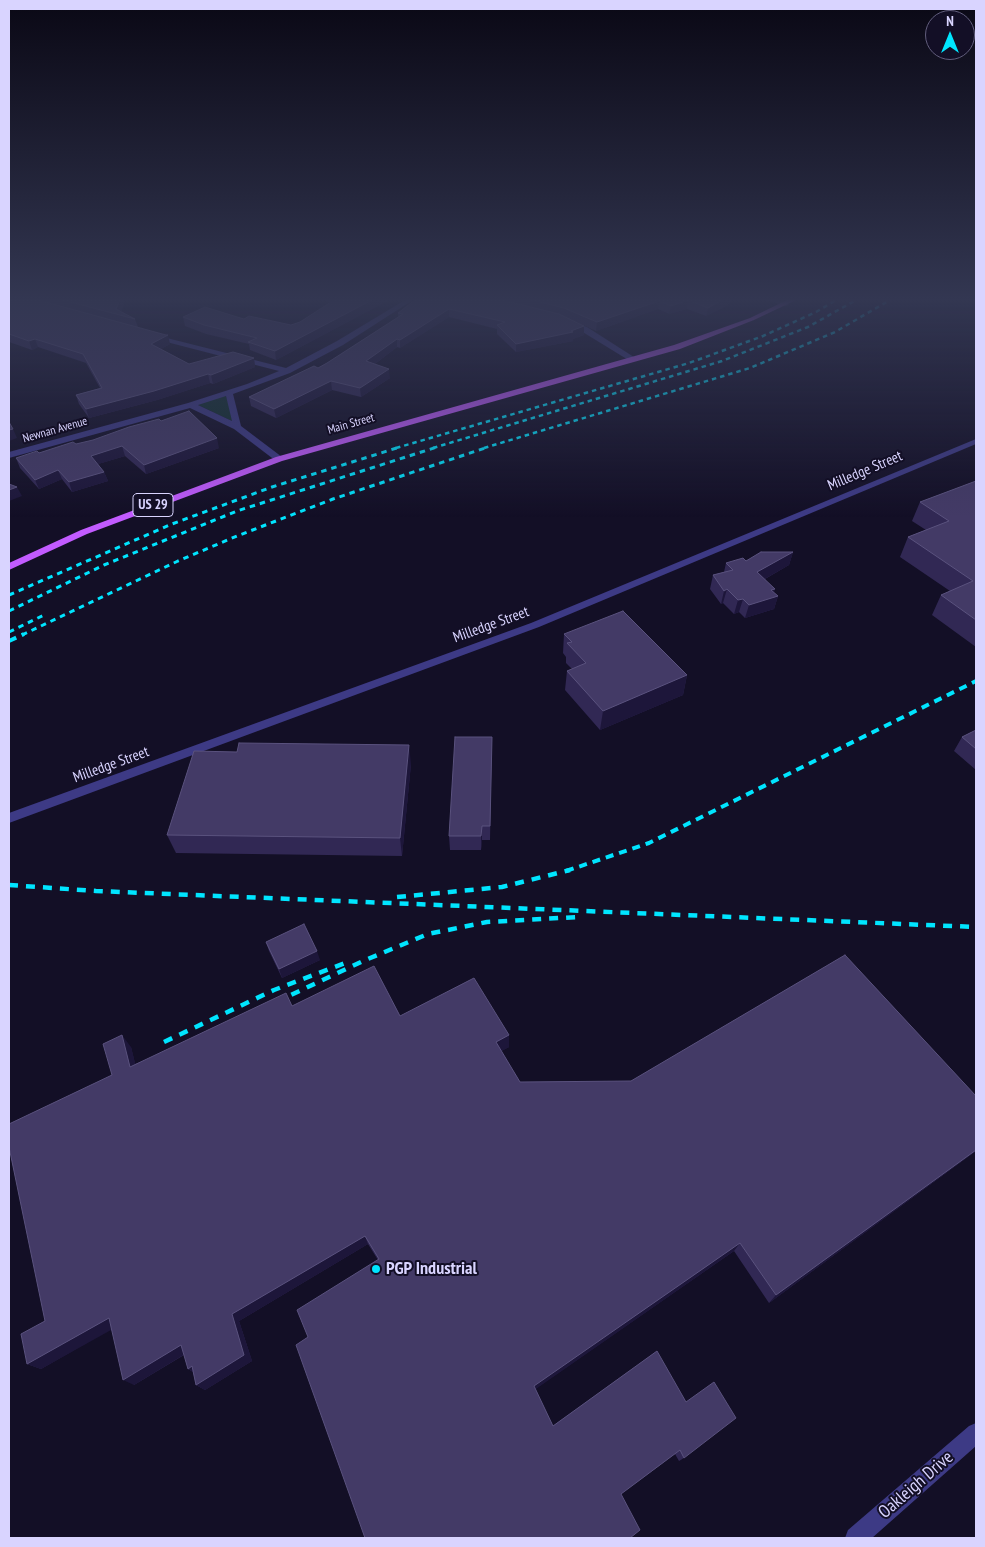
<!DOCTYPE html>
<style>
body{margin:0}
#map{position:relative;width:985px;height:1547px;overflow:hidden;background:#130f26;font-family:"PT Sans Narrow",sans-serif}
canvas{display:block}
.frame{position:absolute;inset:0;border:10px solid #d9d4ff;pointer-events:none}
.north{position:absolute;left:925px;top:10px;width:50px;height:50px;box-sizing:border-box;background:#130f26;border:1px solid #625e7d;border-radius:50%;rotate:0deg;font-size:14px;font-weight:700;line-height:20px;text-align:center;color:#d9d4ff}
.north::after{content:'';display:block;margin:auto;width:18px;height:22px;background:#00e5ff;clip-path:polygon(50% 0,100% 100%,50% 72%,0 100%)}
</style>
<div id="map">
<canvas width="985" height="1547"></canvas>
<div class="frame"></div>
<div class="north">N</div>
</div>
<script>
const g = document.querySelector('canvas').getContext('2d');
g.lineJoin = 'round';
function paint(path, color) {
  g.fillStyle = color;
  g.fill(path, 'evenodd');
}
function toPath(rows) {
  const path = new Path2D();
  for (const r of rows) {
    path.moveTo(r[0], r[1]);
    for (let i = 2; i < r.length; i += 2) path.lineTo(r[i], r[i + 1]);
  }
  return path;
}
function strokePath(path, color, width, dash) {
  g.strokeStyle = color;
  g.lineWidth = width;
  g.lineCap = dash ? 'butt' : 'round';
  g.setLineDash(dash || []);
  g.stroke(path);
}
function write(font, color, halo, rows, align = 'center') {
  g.font = font + ' "PT Sans Narrow",sans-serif';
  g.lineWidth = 4;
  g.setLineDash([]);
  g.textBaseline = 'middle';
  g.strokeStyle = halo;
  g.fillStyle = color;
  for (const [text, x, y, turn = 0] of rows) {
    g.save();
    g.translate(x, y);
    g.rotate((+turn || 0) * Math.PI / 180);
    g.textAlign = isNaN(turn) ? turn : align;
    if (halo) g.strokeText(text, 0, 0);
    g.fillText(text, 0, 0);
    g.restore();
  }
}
paint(toPath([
 [225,394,236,423,196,404]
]), '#12302f');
paint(toPath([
 [405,300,413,300,343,345,290,373,233,394,241,426,282,457,282,461,276,461,234,429,190,408,9,458,9,452,188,403,247,384,279,371,151,338,151,334,286,368,337,341,405,300],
 [226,396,232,421,198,405,226,396],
 [766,300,778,300,789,304,786,306,766,300],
 [568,320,587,327,637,359,630,361,581,331,566,323,564,322,568,320],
 [976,439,976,444,539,627,9,823,9,813,531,623,976,439],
 [976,1423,976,1446,872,1538,845,1538,848,1530,969,1426,976,1423]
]), '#3d3a85');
paint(toPath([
 [787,300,796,300,754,320,680,349,282,461,87,534,9,570,9,563,81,530,276,457,674,345,750,318,787,300]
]), '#c25bff');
strokePath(toPath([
 [396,448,689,363,763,336,816,312,836,300],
 [433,448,722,361,808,327,856,300],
 [484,448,750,368,835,332,890,300]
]), '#00e5ff', 2.5, [4.5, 4]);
strokePath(toPath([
 [9,595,172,524,272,487,400,447],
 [9,611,104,565,237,511,437,447],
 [9,632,44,615],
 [22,635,178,561,237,536,333,499,488,447]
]), '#00e5ff', 3, [5.5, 5]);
strokePath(toPath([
 [9,641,24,634],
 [566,871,649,843,976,681]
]), '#00e5ff', 4, [8, 6]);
strokePath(toPath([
 [9,885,96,891,976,927],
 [397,897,502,887,570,870],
 [276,1002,363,961,428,934,487,922,578,917],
 [164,1042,274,990,345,963]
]), '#00e5ff', 4.5, [9, 8]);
paint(toPath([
 [9,300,125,300,125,301,121,312,135,319,138,327,170,344,161,349,189,364,254,358,255,367,213,384,210,383,157,400,89,418,79,404,76,395,100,388,86,363,38,347,32,350,9,342],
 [322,300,389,300,276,360,250,350,249,344,206,334,185,326,183,317,244,319,291,325,300,322,331,302],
 [415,300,732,300,726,306,706,316,687,309,669,314,658,309,596,331,563,316,584,335,573,339,573,341,516,352,497,334,497,329,449,317,400,348,397,347,375,364,390,378,361,397,332,390,276,418,251,406,249,397,318,368,327,363,398,317,398,313],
 [161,421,219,448,146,474,125,456,98,464,104,472,108,481,72,492,62,479,39,489,20,468,16,458,93,440],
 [976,481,976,647,932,615,941,595,950,591,900,557,908,537,926,530,912,521,920,502],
 [793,552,789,565,765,579,774,593,778,596,774,609,745,618,739,612,734,614,723,603,721,604,710,589,713,575,724,572,726,563,746,561],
 [564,634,687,675,683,695,600,730,565,690,567,671,572,669,566,663,566,657,563,653],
 [976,730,976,770,954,751,962,737],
 [492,737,490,840,482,840,481,850,450,850,449,836],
 [411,764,402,856,176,853,167,835],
 [266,942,320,960,282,978,269,951],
 [292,1006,400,1016,509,1035,509,1047,501,1051,520,1082,976,1151,769,1303,734,1251,535,1389,553,1426,657,1351,684,1458,679,1461,675,1454,621,1494,308,1337,378,1260,368,1244,239,1321,252,1361,205,1390,196,1385,193,1372,188,1369,184,1355,134,1385,111,1329,41,1369,27,1364,45,1321,112,1075,131,1047,135,1064]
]), '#312854');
paint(toPath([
 [120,300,125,300,125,301,120,315,116,309],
 [372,300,389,300,276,360,275,351],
 [688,300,687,309,669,314,671,306],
 [722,300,732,300,726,306,706,316,708,308],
 [659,301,658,309,596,331,597,322],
 [449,309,449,317,400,348,400,340],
 [584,326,584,335,573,339,573,341,516,352,516,344,571,331],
 [168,335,170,344,154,353,151,344],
 [35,339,38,347,32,350,29,341],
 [397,339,397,347,367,370,366,361],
 [254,358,255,367,213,384,211,375],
 [389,369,390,378,361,397,360,388],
 [208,374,210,383,157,400,89,418,86,409],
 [331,381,332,390,276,418,274,409],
 [13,429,17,438,9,441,9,430],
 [217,438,219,448,146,474,144,465],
 [122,446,125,456,95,465,91,456],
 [58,470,62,479,39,489,35,480],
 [104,472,108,481,72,492,69,482],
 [17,487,22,496,9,501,9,490],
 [793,552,789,565,754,585,757,572],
 [727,589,723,603,721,604,724,591],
 [775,589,773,598,778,596,774,609,745,618,749,605,771,590],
 [743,599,739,612,734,614,738,600],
 [687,675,683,695,600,730,603,711],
 [409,745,411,764,402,856,400,838],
 [482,826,482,840,481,850,481,836],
 [317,951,320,960,282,978,279,969],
 [122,1035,131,1047,139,1078,130,1067],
 [509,1035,509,1047,496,1054,496,1042],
 [976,1150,976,1151,769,1303,776,1295],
 [365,1236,368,1244,239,1321,252,1361,205,1390,196,1385,232,1314],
 [740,1243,734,1251,533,1391,534,1386],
 [109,1318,120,1325,41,1369,27,1364],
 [181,1345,190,1351,134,1385,123,1380],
 [192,1366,197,1374,188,1369]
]), '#1d163a');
const building = toPath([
 [9,300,38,300,166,335,168,335,151,344,189,364,233,352,254,358,211,375,208,374,154,391,86,409,76,395,102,388,83,354,35,339,29,341,9,334,9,300],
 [63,300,120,300,116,309,135,319,63,300],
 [334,300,372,300,275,351,248,342,257,338,204,325,183,317,205,307,244,319,249,316,291,325,300,322,334,300],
 [415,300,502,300,559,314,584,326,571,331,573,332,516,344,497,325,505,322,449,309,400,340,397,339,366,361,389,369,360,388,331,381,274,409,249,397,314,366,318,368,327,363,403,314,398,313,415,300],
 [532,300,722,300,708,308,688,300,671,306,659,301,597,322,564,308,532,300],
 [189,411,217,438,144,465,122,446,91,456,104,472,69,482,58,470,35,480,16,458,37,451,39,453,73,442,76,444,93,440,129,427,159,419,161,421,189,411],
 [9,422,13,429,9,430,9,422],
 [976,481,976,620,941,595,973,581,908,537,949,521,920,502,976,481],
 [9,484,17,487,9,490,9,484],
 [761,552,793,552,757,572,775,589,771,590,778,596,749,605,743,599,738,600,727,589,724,591,713,575,733,570,726,563,743,558,746,561,761,552],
 [623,611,687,675,603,711,567,671,586,663,567,643,572,642,564,634,623,611],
 [976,730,976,749,962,737,976,730],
 [455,737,492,737,490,826,482,826,481,836,449,836,455,737],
 [239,743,409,745,400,838,167,835,194,751,237,752,239,743],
 [304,924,317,951,279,969,266,942,304,924],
 [845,955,976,1096,976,1150,776,1295,740,1243,534,1386,553,1426,657,1351,686,1402,714,1382,736,1418,684,1458,680,1450,621,1494,640,1530,630,1538,365,1538,296,1345,308,1337,297,1310,379,1259,365,1236,232,1314,244,1355,196,1385,192,1366,188,1369,181,1345,123,1380,109,1318,27,1364,21,1334,45,1321,9,1147,9,1124,112,1075,103,1044,122,1035,130,1067,286,993,292,1006,374,966,400,1016,474,978,509,1035,496,1042,520,1082,631,1081,845,955]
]);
paint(building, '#433a66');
strokePath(building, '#5a527e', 1);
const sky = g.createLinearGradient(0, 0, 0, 517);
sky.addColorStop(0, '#0a0815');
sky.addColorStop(0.58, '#333752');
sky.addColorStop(1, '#33375200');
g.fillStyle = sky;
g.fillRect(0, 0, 985, 517);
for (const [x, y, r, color] of [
 [376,1269,5,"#00e5ff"]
]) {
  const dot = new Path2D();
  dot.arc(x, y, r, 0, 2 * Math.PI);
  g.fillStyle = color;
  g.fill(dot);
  strokePath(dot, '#130f26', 2);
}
write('12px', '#d9d4ff', '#130f26', [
 ["Main Street",351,424,-16],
 ["Newnan Avenue",55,430,-16]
]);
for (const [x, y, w] of [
 [153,505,40]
]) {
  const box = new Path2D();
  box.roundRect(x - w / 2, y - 11.5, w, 23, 4);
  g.fillStyle = '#130f26';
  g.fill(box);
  strokePath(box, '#d9d4ff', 1);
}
write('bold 14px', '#d9d4ff', null, [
 ["US 29",153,505]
]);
write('15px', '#d9d4ff', '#130f26', [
 ["Milledge Street",865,471,-23],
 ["Milledge Street",491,625,-20],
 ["Milledge Street",111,765,-20]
]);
write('bold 18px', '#d9d4ff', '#130f26', [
 ["PGP Industrial",386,1269]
], 'left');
write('18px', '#d9d4ff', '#130f26', [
 ["Oakleigh Drive",916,1485,-41]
]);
</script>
